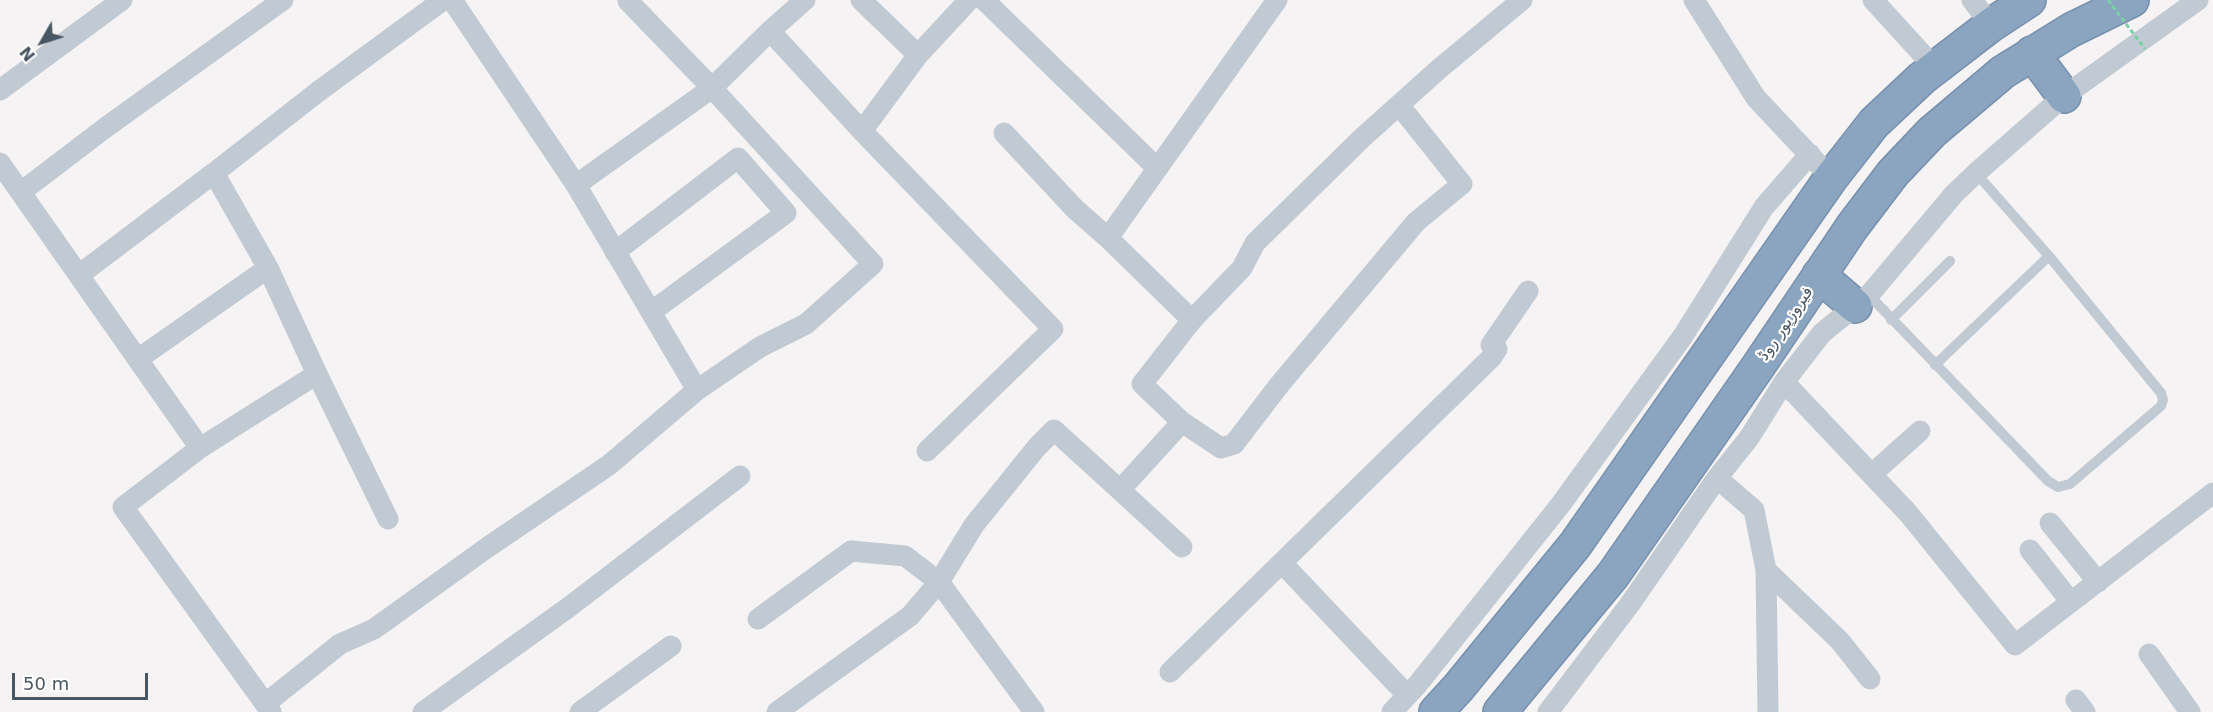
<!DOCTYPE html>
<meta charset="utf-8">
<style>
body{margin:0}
#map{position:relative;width:2213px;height:712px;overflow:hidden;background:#f5f3f3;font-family:"DejaVu Sans",sans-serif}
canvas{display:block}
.north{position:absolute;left:12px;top:12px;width:60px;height:60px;-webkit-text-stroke:4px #fff;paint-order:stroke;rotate:231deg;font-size:16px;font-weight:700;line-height:24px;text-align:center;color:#4a5661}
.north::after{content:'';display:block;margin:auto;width:21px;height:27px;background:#4a5661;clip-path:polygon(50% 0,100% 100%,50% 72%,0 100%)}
.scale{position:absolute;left:12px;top:673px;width:136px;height:27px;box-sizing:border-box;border:3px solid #4a5661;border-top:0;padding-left:8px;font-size:18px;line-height:21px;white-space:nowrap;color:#4a5661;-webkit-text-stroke:4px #fff;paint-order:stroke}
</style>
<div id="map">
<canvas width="2213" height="712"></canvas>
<div class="north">N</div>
<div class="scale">50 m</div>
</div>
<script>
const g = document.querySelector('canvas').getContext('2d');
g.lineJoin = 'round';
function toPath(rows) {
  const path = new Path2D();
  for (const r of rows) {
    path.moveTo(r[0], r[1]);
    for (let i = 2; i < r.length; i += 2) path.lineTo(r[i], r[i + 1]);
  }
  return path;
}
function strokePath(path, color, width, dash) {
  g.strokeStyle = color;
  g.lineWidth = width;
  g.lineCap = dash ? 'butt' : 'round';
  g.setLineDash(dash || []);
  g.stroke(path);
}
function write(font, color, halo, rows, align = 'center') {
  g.font = font + ' "DejaVu Sans",Vazirmatn,sans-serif';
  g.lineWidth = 4.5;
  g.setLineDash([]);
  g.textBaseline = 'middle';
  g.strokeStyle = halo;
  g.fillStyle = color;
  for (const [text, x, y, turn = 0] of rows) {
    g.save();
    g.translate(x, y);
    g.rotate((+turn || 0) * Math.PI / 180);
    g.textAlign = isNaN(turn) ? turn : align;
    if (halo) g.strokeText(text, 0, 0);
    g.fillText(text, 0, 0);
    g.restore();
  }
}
const highway = toPath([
 [2032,53,2064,96],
 [1819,275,1855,306],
 [1436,712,1458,688,1575,545,1831,178,1874,123,1922,78,1991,25,2029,0],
 [1500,712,1613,575,1757,368,1852,227,1893,173,1932,132,2003,72,2071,30,2132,0]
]);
strokePath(highway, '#7690ad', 36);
strokePath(toPath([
 [1869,295,2048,481,2058,487,2070,484,2161,406,2163,400,2161,393,2049,256,1976,173],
 [1891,320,1950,261],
 [1935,365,2049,256]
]), '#c1cad2', 10);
strokePath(toPath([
 [452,0,576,185],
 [861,0,918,55,969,0],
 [984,0,1157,168],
 [1694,0,1756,98,1818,164],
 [1873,0,1935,68],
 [1972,0,1991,25],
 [770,31,805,0],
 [0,90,122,0],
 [862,131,918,55],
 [1004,133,1075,209,1108,238,1192,320,1242,268,1255,243,1362,138,1439,69,1522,0],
 [0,163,200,448,317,374,388,519],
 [214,173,319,91,443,0],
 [21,192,105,128,283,0],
 [1108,238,1277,0],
 [615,252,738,158,786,213,651,312],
 [79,275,214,173,268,268,317,374],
 [138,359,268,268],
 [1784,382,1908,513,2015,645,2213,493],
 [697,390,760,347,806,324,873,264,712,88,770,31,862,131,1053,329,927,451],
 [1182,422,1221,448,1234,444,1280,384,1416,222,1462,184,1399,105],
 [200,448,123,507,271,712],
 [1872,474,1920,431],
 [1717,478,1754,510,1766,570,1768,712],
 [2050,523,2098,582],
 [1182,547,1120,490,1182,422,1142,384,1192,320],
 [2030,550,2071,602],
 [1282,563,1407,695],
 [1766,570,1840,641,1870,679],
 [758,619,851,551,905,556,939,582,1034,712],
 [2149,654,2190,712],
 [1170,672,1492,357,1497,349,1491,345,1528,291],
 [2076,700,2085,712],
 [265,704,340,644,374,629,488,547,609,465,697,390,576,185,712,88,628,1],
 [423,712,569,607,740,476],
 [580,712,671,646],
 [777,712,910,616,939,582,974,525,1037,447,1054,430,1120,490],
 [1392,712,1418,684,1561,504,1683,336,1764,207,1810,154],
 [1548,712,1630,604,1717,478,1749,438,1784,382,1822,333,1869,295,1954,194,1976,173,2064,96,2198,0]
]), '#c1cad2', 21);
strokePath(highway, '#8ba5c1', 33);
strokePath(toPath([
 [2108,0,2145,49]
]), '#7ad0a6', 3, [4.5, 3]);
write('16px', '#4a5661', '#fff', [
 ["فیروزپور روڈ",1786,324,-56]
]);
</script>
